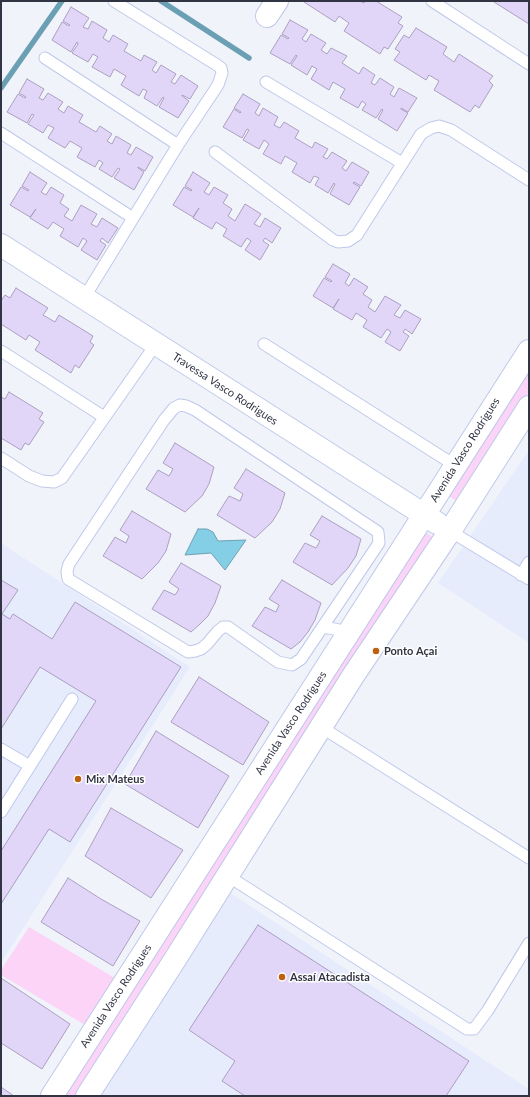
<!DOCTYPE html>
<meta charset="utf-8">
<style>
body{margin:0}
#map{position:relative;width:530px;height:1097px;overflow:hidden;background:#f1f3fa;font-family:Lato,sans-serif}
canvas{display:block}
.frame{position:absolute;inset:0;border:2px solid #313442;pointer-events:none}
</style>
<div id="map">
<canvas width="530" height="1097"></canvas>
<div class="frame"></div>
</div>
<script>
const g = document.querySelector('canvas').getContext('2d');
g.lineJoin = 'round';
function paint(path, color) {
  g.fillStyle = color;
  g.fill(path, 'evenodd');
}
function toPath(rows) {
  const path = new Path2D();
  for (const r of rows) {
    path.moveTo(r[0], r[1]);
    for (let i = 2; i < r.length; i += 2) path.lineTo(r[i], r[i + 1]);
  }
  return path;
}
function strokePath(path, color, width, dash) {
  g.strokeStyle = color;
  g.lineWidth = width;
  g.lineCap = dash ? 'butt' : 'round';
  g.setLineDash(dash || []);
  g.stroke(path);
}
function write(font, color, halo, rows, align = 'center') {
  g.font = font + ' Lato,sans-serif';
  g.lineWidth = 3;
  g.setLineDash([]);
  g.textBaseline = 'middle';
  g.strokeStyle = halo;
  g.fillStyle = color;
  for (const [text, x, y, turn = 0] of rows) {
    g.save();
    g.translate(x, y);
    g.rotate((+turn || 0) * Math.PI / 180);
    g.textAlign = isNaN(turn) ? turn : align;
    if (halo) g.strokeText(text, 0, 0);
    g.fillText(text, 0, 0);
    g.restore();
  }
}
paint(toPath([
 [529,450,529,643,438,583],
 [1,543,190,667,1,963],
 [229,892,529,1089,529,1096,93,1096]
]), '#e7ecfd');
paint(toPath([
 [529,367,529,392,458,502,447,495],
 [425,532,436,539,80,1096,65,1096],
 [29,927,115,978,85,1025,1,975,1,970]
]), '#fbd4f7');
const water = toPath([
 [198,529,207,529,213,532,218,541,246,540,225,570,211,553,185,555,198,529]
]);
paint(water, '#84cfe5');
strokePath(water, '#6ba0b4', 1);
strokePath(toPath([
 [161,1,249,58],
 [1,88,62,1]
]), '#6ba0b4', 5.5);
const building = toPath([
 [304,1,360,1,364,3,365,1,376,1,402,17,398,23,403,26,388,49,384,47,380,54,344,31,349,23,339,16,335,22,304,2,304,1],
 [495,1,529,1,529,24,494,2,495,1],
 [71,7,89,18,83,27,88,29,92,21,107,30,103,38,109,42,113,35,128,44,124,51,141,61,144,55,157,62,152,70,156,73,161,65,176,74,171,82,175,84,181,75,198,86,190,99,182,95,182,96,189,101,178,118,159,107,164,98,163,97,157,106,144,98,147,91,143,89,139,96,121,85,126,76,114,69,110,77,92,67,98,57,93,54,88,62,72,53,78,44,77,42,71,52,52,40,62,22,69,26,70,25,63,21,71,7],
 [290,20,308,30,302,39,306,42,311,34,326,43,321,50,327,54,331,48,347,56,342,63,359,74,363,67,375,75,371,83,375,85,380,78,394,87,390,94,394,97,399,88,417,98,408,112,401,108,401,109,408,113,397,131,378,119,383,110,382,109,376,118,362,110,366,104,362,101,358,108,340,98,345,89,333,82,329,90,311,79,317,69,312,66,307,75,291,65,297,56,296,55,290,64,270,53,281,35,288,39,289,38,282,34,290,20],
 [416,28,447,47,443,54,454,62,459,54,493,76,489,81,493,85,479,108,475,105,470,112,434,90,439,81,429,75,426,80,394,60,400,52,395,49,404,35,409,38,416,28],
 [27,79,44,89,39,98,43,100,48,93,63,102,58,109,64,113,68,106,83,115,79,122,96,132,100,126,112,134,107,141,112,144,116,136,131,145,127,153,131,155,136,147,153,157,145,171,138,167,138,168,144,172,134,190,114,178,120,169,118,168,112,177,99,169,103,163,99,160,95,167,77,157,82,148,70,141,65,148,48,138,54,128,48,125,43,133,28,124,34,115,32,114,27,123,7,112,18,94,25,98,26,97,19,93,27,79],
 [243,94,260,104,255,113,259,116,263,108,278,117,274,125,280,128,284,122,299,131,295,138,312,148,315,142,328,149,323,157,327,159,332,152,347,161,342,168,346,171,352,162,369,172,361,186,354,182,353,183,360,187,349,205,330,194,335,184,334,183,328,193,315,185,319,178,314,176,310,183,292,172,297,163,285,156,281,164,263,154,269,144,264,140,259,149,243,140,249,130,247,129,242,138,223,127,234,109,240,113,241,112,234,108,243,94],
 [30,172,47,183,41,192,46,195,51,187,64,195,60,203,69,209,64,216,72,221,81,205,97,214,91,224,97,227,102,218,118,228,108,243,102,238,100,241,106,245,97,260,81,250,87,241,83,238,78,247,60,236,64,229,53,222,48,229,30,218,36,209,30,217,10,205,21,187,28,191,29,190,22,186,30,172],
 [193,172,210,183,204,192,209,195,214,187,228,195,223,203,232,209,228,216,235,221,245,204,261,214,254,224,260,227,265,218,281,228,272,243,265,238,263,241,269,245,260,260,245,250,251,241,247,238,241,247,223,236,227,229,216,222,212,229,193,218,199,208,193,217,173,205,184,187,191,191,192,190,185,186,193,172],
 [333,264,350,274,345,283,349,286,354,278,368,287,363,294,372,300,368,307,375,312,385,296,401,305,394,315,400,318,405,310,421,319,412,334,405,329,403,332,409,336,400,351,385,342,391,332,387,329,381,338,363,327,367,320,356,313,352,320,333,309,339,299,333,308,313,296,324,278,331,282,332,281,325,277,333,264],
 [16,288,48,308,43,315,55,322,59,315,93,336,90,342,94,345,79,368,75,365,71,373,35,350,40,342,29,335,26,340,1,324,1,301,5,295,10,298,16,288],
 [9,392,43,413,39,419,44,422,29,445,25,443,21,450,1,438,1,397,5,399,9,392],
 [175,443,214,467,209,484,202,496,185,512,146,489,158,470,169,476,173,469,163,463,175,443],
 [246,469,285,493,280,509,272,522,255,538,217,515,229,496,240,501,243,494,234,488,246,469],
 [132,511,171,534,166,551,158,563,142,579,103,556,115,537,126,543,129,536,120,530,132,511],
 [322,516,361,539,356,556,348,568,332,585,293,562,305,543,316,548,320,541,310,535,322,516],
 [181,563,221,586,215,603,208,616,199,625,191,632,152,609,164,590,175,595,179,589,169,582,181,563],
 [1,580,18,590,2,614,10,619,13,614,52,639,75,602,181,667,70,842,49,829,1,904,1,851,96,701,40,667,1,729,1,580],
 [282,580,321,603,315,620,308,632,300,642,291,649,252,626,265,607,276,612,279,605,269,599,282,580],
 [199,677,269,722,243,765,171,722,199,677],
 [156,731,229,776,198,828,125,784,156,731],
 [111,808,183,850,151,898,85,856,111,808],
 [68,878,101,899,140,921,113,966,41,922,68,878],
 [258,925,469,1061,446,1096,245,1096,222,1081,235,1061,189,1030,258,925],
 [1,978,70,1024,42,1069,1,1043,1,978],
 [1,1087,14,1096,1,1096,1,1087]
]);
paint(building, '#e2d6f8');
strokePath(building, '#ab9fc1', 1);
const lane = toPath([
 [432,1,529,64],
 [45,58,178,145],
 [266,82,402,163],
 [1,133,133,218],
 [215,152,333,240,338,242,348,241,357,235,421,134,431,128,439,126,451,130,529,180],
 [84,298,178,145,218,85,222,73,221,68,217,65,114,1],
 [264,344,456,466],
 [1,351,104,417],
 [180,405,186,406,195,410,378,532,379,543,301,659,292,665,278,662,228,627,223,627,218,631,207,644,201,649,195,651,188,652,68,579,67,571,69,564,164,420,174,408,180,405],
 [1,458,29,476,42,481,54,482,62,478,156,344],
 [450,531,529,579],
 [521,575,529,562],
 [322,628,329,628,349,632],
 [321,727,529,858],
 [1,749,30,766],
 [1,812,72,699],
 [228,876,467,1029,474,1029,488,1010,529,943]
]);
const street = toPath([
 [267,16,277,1],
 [1,245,437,523],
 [52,1096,529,351],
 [87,1096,174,961,353,676,450,531,529,407]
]);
strokePath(lane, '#bfc8ea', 13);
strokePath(street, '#bfc8ea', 24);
strokePath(lane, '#fff', 11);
strokePath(street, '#fff', 22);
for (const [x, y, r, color] of [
 [376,651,4,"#bd6110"],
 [78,779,4,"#bd6110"],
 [282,977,4,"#bd6110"]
]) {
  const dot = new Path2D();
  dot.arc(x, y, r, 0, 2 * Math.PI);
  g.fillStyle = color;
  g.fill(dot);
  strokePath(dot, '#fff', 1.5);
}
write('11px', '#313442', '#fff', [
 ["Travessa Vasco Rodrigues",225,389,33],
 ["Avenida Vasco Rodrigues",465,450,-58],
 ["Avenida Vasco Rodrigues",291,723,-57],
 ["Avenida Vasco Rodrigues",116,996,-57]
]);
write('bold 11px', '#313442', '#fff', [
 ["Ponto Açai",384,651],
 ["Mix Mateus",86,779],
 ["Assaí Atacadista",290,977]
], 'left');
</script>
